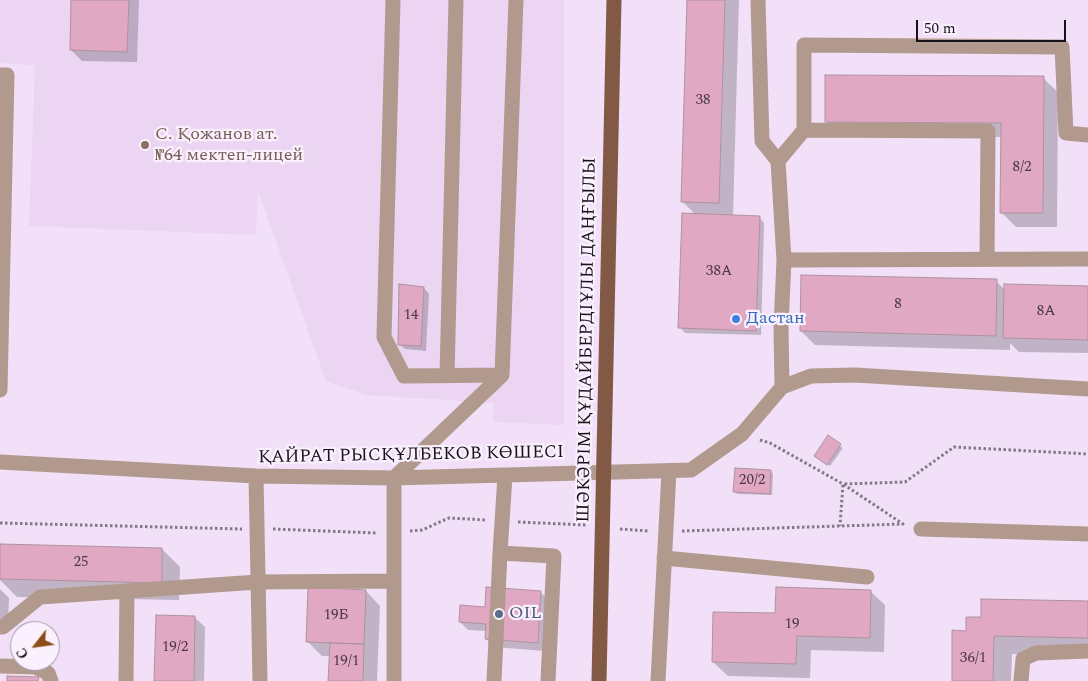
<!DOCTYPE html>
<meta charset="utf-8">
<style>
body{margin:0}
#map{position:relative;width:1088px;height:681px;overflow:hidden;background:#f1e0f8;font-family:Spectral,serif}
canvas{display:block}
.north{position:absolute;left:10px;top:621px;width:50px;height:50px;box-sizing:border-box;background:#faf0fe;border:1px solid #a097a3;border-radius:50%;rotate:240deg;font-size:14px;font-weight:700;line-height:20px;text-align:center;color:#18121a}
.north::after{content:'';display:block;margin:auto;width:18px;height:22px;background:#8e4d18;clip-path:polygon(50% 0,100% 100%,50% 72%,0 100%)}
.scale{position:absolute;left:916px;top:20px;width:150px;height:22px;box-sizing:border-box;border:2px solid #18121a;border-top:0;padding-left:6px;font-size:15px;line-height:18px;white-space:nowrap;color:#18121a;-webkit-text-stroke:4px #faf0fe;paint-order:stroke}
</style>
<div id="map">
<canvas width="1088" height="681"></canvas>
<div class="north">С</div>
<div class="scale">50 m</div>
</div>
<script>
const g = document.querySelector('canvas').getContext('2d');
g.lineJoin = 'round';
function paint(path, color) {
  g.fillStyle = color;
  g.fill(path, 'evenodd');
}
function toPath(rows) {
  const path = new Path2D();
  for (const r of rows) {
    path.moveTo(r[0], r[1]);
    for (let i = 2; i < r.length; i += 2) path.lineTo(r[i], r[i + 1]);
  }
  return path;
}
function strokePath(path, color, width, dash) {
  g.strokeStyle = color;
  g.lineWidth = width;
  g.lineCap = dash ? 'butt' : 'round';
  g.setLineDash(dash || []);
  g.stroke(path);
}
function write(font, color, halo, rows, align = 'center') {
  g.font = font + ' Spectral,serif';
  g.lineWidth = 4.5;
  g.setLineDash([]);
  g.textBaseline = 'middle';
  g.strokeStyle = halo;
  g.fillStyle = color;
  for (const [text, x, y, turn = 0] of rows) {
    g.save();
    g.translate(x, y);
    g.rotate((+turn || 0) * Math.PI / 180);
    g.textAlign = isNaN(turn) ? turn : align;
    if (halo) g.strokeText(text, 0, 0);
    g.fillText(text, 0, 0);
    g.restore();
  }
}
paint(toPath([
 [0,0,564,0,564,425,494,422,493,403,366,395,326,381,258,191,256,235,29,226,35,65,0,63]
]), '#ecd5f3');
paint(toPath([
 [73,0,139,0,137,62,82,61,71,50],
 [688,0,739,0,733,216,759,217,764,223,761,335,685,333,680,327,696,215,682,201],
 [1043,78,1058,92,1057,227,1016,227,1001,212,1002,137,841,136,826,121],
 [996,281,1005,290,1088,287,1088,353,1019,352,1010,343,1010,350,815,345,801,331],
 [424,288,429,294,426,351,405,349,399,344],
 [828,437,843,448,830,466,818,458],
 [771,471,773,474,772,495,737,494,735,491],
 [0,545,162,549,180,567,179,600,17,597,0,580],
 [0,589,9,598,8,631,0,631],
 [366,591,380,606,377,681,329,681,330,656,322,656,307,641],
 [870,591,885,605,884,652,811,650,810,678,728,676,713,662,777,615],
 [540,592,549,600,545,651,494,647,486,639,486,631,468,630,460,622,486,608],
 [1088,602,1088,655,1012,654,1011,681,953,681,967,632,982,618],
 [194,617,205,627,204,681,156,681]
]), '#0003');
const building = toPath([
 [71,0,129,0,127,52,70,50,71,0],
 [687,0,725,0,719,203,681,202,687,0],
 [825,75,1044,76,1043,213,1000,213,1001,123,825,122,825,75],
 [682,213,760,216,756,331,678,328,682,213],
 [801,275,997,279,996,336,800,331,801,275],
 [399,284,424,287,421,346,398,345,399,284],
 [1004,284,1088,286,1088,340,1003,338,1004,284],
 [828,435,841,444,827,465,814,456,828,435],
 [735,468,771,470,770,494,733,492,735,468],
 [0,544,162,548,162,583,0,579,0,544],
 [308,587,366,590,364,644,306,642,308,587],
 [486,587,541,591,538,643,485,639,486,624,459,622,460,605,485,607,486,587],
 [776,587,871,590,870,638,797,636,796,664,712,662,713,612,775,613,776,587],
 [981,599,1088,601,1088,638,994,636,993,681,952,681,952,630,966,631,966,617,981,617,981,599],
 [156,615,195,616,194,681,154,681,156,615],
 [330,643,364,644,363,681,328,681,330,643],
 [7,676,39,677,38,681,7,681,7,676]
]);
paint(building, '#e1a8c3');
strokePath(building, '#ad929e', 1);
strokePath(toPath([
 [760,440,770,443,843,484,840,526],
 [518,522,586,525],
 [0,523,242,529],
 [273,529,377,533],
 [620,529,649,531],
 [410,531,422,530,449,518,487,520],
 [682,531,903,524,843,484,905,482,954,447,1088,454]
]), '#837888', 3, [2.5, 2.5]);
strokePath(toPath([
 [393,0,384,337,404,376,502,375],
 [758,0,762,141,778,161,784,260,781,327,782,387],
 [0,75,7,75,0,390],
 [804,130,988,131,987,259],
 [778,161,804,130,804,45,1062,47,1066,133,1088,135],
 [784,260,1088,259],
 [447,376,456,0],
 [0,462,256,476,394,478,691,470,742,434,782,387,811,376,855,375,1088,389],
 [256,476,260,681],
 [505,476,500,553,554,556,548,681],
 [921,529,1088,534],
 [664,558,867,577],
 [0,627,3,627,40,597,258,582,394,581],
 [0,666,35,667,48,673,51,681],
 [126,681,127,591],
 [394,681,394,478,502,375,516,0],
 [494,681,500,553],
 [658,681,669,471],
 [1021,681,1023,659,1036,653,1088,651]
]), '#b1998d', 15);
strokePath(toPath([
 [599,681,614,0]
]), '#825944', 15);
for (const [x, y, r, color] of [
 [145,145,5,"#8d6e63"],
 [736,319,5,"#3f7fe0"],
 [499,614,5,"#5c6f8a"]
]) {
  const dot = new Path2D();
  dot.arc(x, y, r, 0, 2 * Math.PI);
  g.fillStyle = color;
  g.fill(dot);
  strokePath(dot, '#faf0fe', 2);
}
write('15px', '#4a3844', null, [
 ["38",703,101],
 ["8/2",1022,168],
 ["38А",719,272],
 ["8",898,305],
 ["8А",1046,312],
 ["14",411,316],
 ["20/2",752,481],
 ["25",81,563],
 ["19Б",336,616],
 ["19",792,625],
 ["19/2",175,648],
 ["36/1",973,659],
 ["19/1",346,662]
]);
write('18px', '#785e54', '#faf0fe', [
 ["С. Қожанов ат.",155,135],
 ["№64 мектеп-лицей",155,156]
], 'left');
write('18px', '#366cbe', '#faf0fe', [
 ["Дастан",746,319]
], 'left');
write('18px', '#18121a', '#faf0fe', [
 ["ШӘКӘРІМ ҚҰДАЙБЕРДІҰЛЫ ДАҢҒЫЛЫ",588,340,-89],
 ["ҚАЙРАТ РЫСҚҰЛБЕКОВ КӨШЕСІ",411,456,-1]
]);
write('18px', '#4e5e75', '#faf0fe', [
 ["OIL",509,614]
], 'left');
</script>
